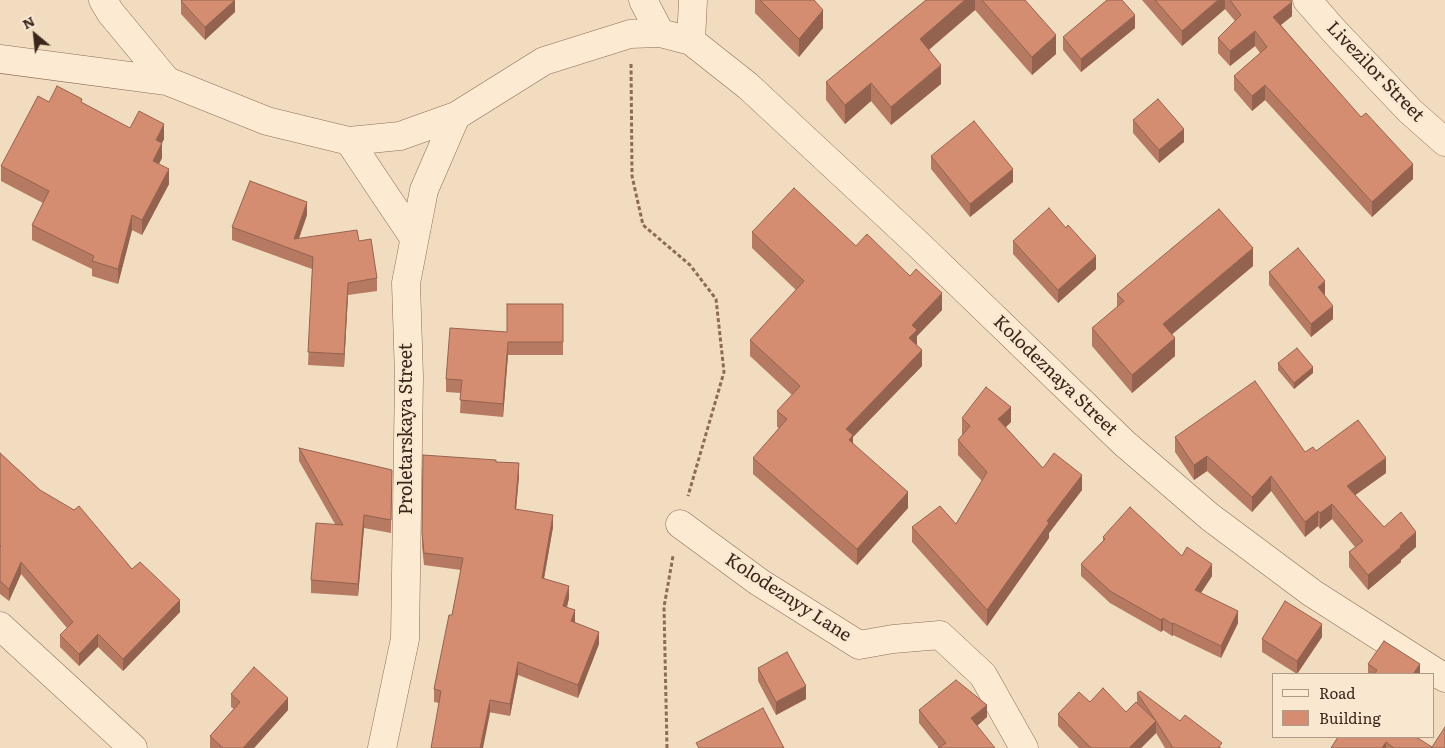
<!DOCTYPE html>
<style>
body{margin:0}
#map{position:relative;width:1445px;height:748px;overflow:hidden;background:#f2dcbf;font-family:Literata,serif}
canvas{display:block}
.legend{position:absolute;left:1272px;top:673px;width:162px;height:65px;box-sizing:border-box;background:#f9e7d0;border:1px solid #ad9a88;margin:0;padding:6px 9px;list-style:none;font-size:15px;color:#3b261c}
.legend li{display:flex;align-items:center;gap:10px;height:25px}
.legend b{width:25px;border:1px solid #ad9a88}
.north{position:absolute;left:10px;top:10px;width:50px;height:50px;-webkit-text-stroke:4px #f9e7d0;paint-order:stroke;rotate:332deg;font-size:14px;font-weight:700;line-height:20px;text-align:center;color:#3b261c}
.north::after{content:'';display:block;margin:auto;width:18px;height:22px;background:#3b261c;clip-path:polygon(50% 0,100% 100%,50% 72%,0 100%)}
</style>
<div id="map">
<canvas width="1445" height="748"></canvas>
<ul class="legend">
<li><b style="height:6px;background:#fcead3"></b>Road</li>
<li><b style="height:14px;background:#d48d71"></b>Building</li>
</ul>
<div class="north">N</div>
</div>
<script>
const g = document.querySelector('canvas').getContext('2d');
g.lineJoin = 'round';
function toPath(rows) {
  const path = new Path2D();
  for (const r of rows) {
    path.moveTo(r[0], r[1]);
    for (let i = 2; i < r.length; i += 2) path.lineTo(r[i], r[i + 1]);
  }
  return path;
}
function strokePath(path, color, width, dash) {
  g.strokeStyle = color;
  g.lineWidth = width;
  g.lineCap = dash ? 'butt' : 'round';
  g.setLineDash(dash || []);
  g.stroke(path);
}
function paint(path, color) {
  g.fillStyle = color;
  g.fill(path, 'evenodd');
}
function write(font, color, halo, rows, align = 'center') {
  g.font = font + ' Literata,serif';
  g.lineWidth = 4.5;
  g.setLineDash([]);
  g.textBaseline = 'middle';
  g.strokeStyle = halo;
  g.fillStyle = color;
  for (const [text, x, y, turn = 0] of rows) {
    g.save();
    g.translate(x, y);
    g.rotate((+turn || 0) * Math.PI / 180);
    g.textAlign = isNaN(turn) ? turn : align;
    if (halo) g.strokeText(text, 0, 0);
    g.fillText(text, 0, 0);
    g.restore();
  }
}
const street = toPath([
 [103,0,110,12,167,81,267,121,349,141,400,136,456,116],
 [643,0,660,33],
 [1307,0,1335,32,1410,111,1445,142],
 [691,41,693,0],
 [0,59,167,81],
 [349,141,414,238],
 [680,524,759,582,859,645,893,639,940,635,983,675,1024,748],
 [0,626,133,748],
 [382,748,405,639,409,377,406,283,424,190,456,116,544,61,630,34,660,33,691,41,748,86,919,245,1124,443,1210,517,1312,593,1445,678]
]);
strokePath(street, '#8d6b56', 29);
strokePath(toPath([
 [631,64,632,176,643,225,690,265,716,299,724,372,688,496],
 [667,748,664,607,673,556]
]), '#8d6b56', 3, [4, 2.5]);
strokePath(street, '#fcead3', 28);
paint(toPath([
 [755,0,814,0,823,28,799,57,755,13],
 [926,0,1025,0,1056,54,1032,75,975,10,929,50,941,84,891,125,871,101,845,124,826,100,826,82],
 [1142,0,1291,0,1292,16,1281,25,1413,179,1372,217,1265,100,1252,111,1234,90,1234,76,1260,53,1255,46,1230,66,1218,53,1218,38,1235,21,1225,9,1182,46],
 [181,1,235,12,205,40,181,14],
 [1135,28,1081,72,1063,50,1063,37],
 [49,102,82,103,130,128,164,139,162,143,162,158,159,164,169,184,142,235,132,230,118,284,92,276,92,269,32,240,32,225,43,203,1,181,1,166],
 [1133,120,1184,142,1159,163,1133,133],
 [931,156,1013,182,970,217,931,169],
 [307,215,299,239,359,241,377,278,377,291,348,295,344,367,308,365,312,269,232,240,232,227],
 [752,232,856,246,942,310,917,336,917,346,922,366,853,437,853,443,908,508,857,565,753,474,753,458,779,428,777,427,777,411,792,395,750,356,750,340,796,290,752,248],
 [1013,241,1096,269,1058,303,1013,254],
 [1253,266,1172,334,1175,356,1132,393,1092,346,1092,328,1117,307,1117,294],
 [1269,272,1325,294,1324,295,1333,319,1311,337,1269,285],
 [563,304,563,355,508,355,503,417,460,413,461,393,446,392,446,379,507,332],
 [1278,363,1313,373,1294,389,1278,370],
 [962,418,1011,422,1005,427,1043,468,1082,490,1049,533,1049,538,987,626,912,542,912,527,956,524,982,481,958,455,958,440,963,434,962,434],
 [1175,437,1305,452,1316,451,1386,473,1355,495,1384,527,1416,547,1401,560,1401,562,1368,590,1349,567,1349,552,1355,547,1332,519,1320,529,1318,526,1305,537,1271,491,1252,512,1207,471,1194,480,1175,452],
 [299,448,392,470,391,533,364,528,358,596,311,593,311,580,335,524,299,461],
 [0,453,40,490,132,569,180,612,123,671,98,647,79,666,60,647,60,635,67,628,21,574,9,601,0,594],
 [423,455,496,462,519,476,516,509,553,527,544,578,569,598,567,608,575,622,599,644,578,698,518,675,510,716,434,702,434,689,452,615,461,570,424,565,422,546],
 [1103,537,1212,576,1201,593,1238,623,1221,658,1173,635,1172,636,1163,630,1161,632,1110,603,1081,576,1081,564,1103,541],
 [1322,637,1297,674,1262,652,1262,639],
 [1368,664,1420,674,1368,674],
 [758,668,806,699,776,715,758,681],
 [1137,693,1180,721,1222,748,1165,748,1156,733,1141,748,1079,748,1058,726,1058,714,1090,702,1126,712,1137,703],
 [231,694,288,710,254,748,210,748,210,736,234,709,231,707],
 [919,710,987,717,977,726,939,748,919,723],
 [1338,737,1432,747,1445,748,1331,748]
]), '#b67961');
paint(toPath([
 [235,0,235,12,205,40,205,27],
 [965,0,975,0,975,10,920,57,920,39],
 [1218,0,1225,0,1225,9,1182,46,1182,31],
 [1292,2,1292,16,1273,31,1273,17],
 [823,10,823,28,799,57,799,39],
 [1135,15,1135,28,1081,72,1081,59],
 [1255,31,1255,46,1230,66,1230,51],
 [1056,35,1056,54,1032,75,1032,57],
 [941,65,941,84,891,125,891,107],
 [871,83,871,101,845,124,845,105],
 [1265,85,1265,100,1252,111,1252,96],
 [164,124,164,139,156,154,156,140],
 [1184,129,1184,142,1159,163,1159,150],
 [162,143,162,158,153,175,153,161],
 [1413,164,1413,179,1372,217,1372,202],
 [169,169,169,184,142,235,142,220],
 [1013,169,1013,182,970,217,970,204],
 [307,202,307,215,294,250,294,239],
 [132,215,132,230,118,284,118,269],
 [1253,248,1253,266,1163,342,1163,324],
 [1096,256,1096,269,1058,303,1058,290],
 [1325,281,1325,294,1318,300,1318,287],
 [348,283,348,295,344,367,344,354],
 [942,293,942,310,917,336,917,346,909,338,912,325],
 [1333,306,1333,319,1311,337,1311,324],
 [1175,338,1175,356,1132,393,1132,375],
 [508,342,508,355,503,417,503,404],
 [922,350,922,366,853,437,853,451,846,429],
 [1313,367,1313,373,1294,389,1294,383],
 [1011,407,1011,422,998,435,998,419],
 [1207,456,1207,471,1194,480,1194,465],
 [1386,458,1386,473,1347,501,1347,486],
 [519,463,519,476,515,521,515,509],
 [1082,475,1082,490,1049,533,1049,538,987,626,987,610,1047,521],
 [1271,476,1271,491,1252,512,1252,497],
 [908,492,908,508,857,565,857,549],
 [1332,504,1332,519,1320,529,1320,513],
 [1318,511,1318,526,1305,537,1305,522],
 [364,515,364,528,358,596,358,584],
 [553,515,553,527,542,590,542,578],
 [1416,532,1416,547,1401,560,1401,562,1368,590,1368,575],
 [21,562,21,574,9,601,9,589],
 [1212,564,1212,576,1195,602,1195,590],
 [569,586,569,598,563,619,563,606],
 [180,600,180,612,123,671,123,659],
 [575,610,575,623,571,621],
 [1238,611,1238,623,1221,658,1221,646],
 [1163,618,1163,630,1161,632,1161,620],
 [1173,623,1173,635,1172,636,1172,624],
 [1322,624,1322,637,1297,674,1297,661],
 [599,632,599,644,578,698,578,685],
 [98,634,98,647,79,666,79,654],
 [518,662,518,675,510,716,510,704],
 [1420,664,1420,674,1413,674],
 [806,686,806,699,776,715,776,702],
 [288,698,288,710,254,748,243,748],
 [490,700,490,713,483,748,480,748],
 [987,705,987,717,971,731,971,718],
 [1156,721,1156,733,1141,748,1129,748],
 [1386,742,1386,748,1382,748]
]), '#94634f');
const building = toPath([
 [182,0,235,0,205,27,181,1,182,0],
 [760,0,814,0,823,10,799,39,760,0],
 [926,0,965,0,920,39,941,65,891,107,871,83,845,105,826,82,926,0],
 [982,0,1025,0,1056,35,1032,57,982,0],
 [1107,0,1122,0,1135,15,1081,59,1063,37,1107,0],
 [1155,0,1218,0,1182,31,1155,0],
 [1230,0,1291,0,1292,2,1273,17,1361,117,1366,113,1413,164,1372,202,1265,85,1252,96,1234,76,1267,47,1255,31,1230,51,1218,38,1241,15,1230,0],
 [57,86,82,99,81,102,130,128,139,111,164,124,156,140,162,143,153,161,169,169,142,220,132,215,118,269,92,261,94,256,32,225,49,191,1,166,38,96,49,102,57,86],
 [1158,99,1184,129,1159,150,1133,120,1158,99],
 [974,121,1013,169,970,204,931,156,974,121],
 [250,181,307,202,294,239,357,230,359,241,371,239,377,278,348,283,344,354,308,352,313,257,232,227,250,181],
 [794,188,856,246,867,234,910,276,916,269,942,293,912,325,917,330,909,338,922,350,846,429,853,435,849,440,908,492,857,549,753,458,787,419,777,411,800,386,750,340,804,281,752,232,794,188],
 [1049,208,1066,228,1068,225,1096,256,1058,290,1013,241,1049,208],
 [1219,209,1253,248,1163,324,1175,338,1132,375,1092,328,1124,301,1117,294,1219,209],
 [1298,248,1325,281,1318,287,1333,306,1311,324,1269,272,1298,248],
 [507,304,563,304,563,342,508,342,503,404,460,400,462,380,446,379,450,328,507,332,507,304],
 [1297,348,1313,367,1294,383,1278,363,1297,348],
 [1255,381,1305,452,1313,447,1316,451,1358,420,1386,458,1347,486,1384,527,1401,512,1416,532,1400,546,1401,547,1368,575,1349,552,1363,541,1332,504,1320,513,1318,511,1305,522,1271,476,1252,497,1207,456,1194,465,1175,437,1255,381],
 [986,387,1011,407,998,419,1043,468,1054,453,1082,475,1047,521,1049,523,987,610,912,527,940,506,956,524,987,472,958,440,970,426,962,418,986,387],
 [299,448,392,470,391,520,364,515,358,584,311,580,316,523,343,525,299,448],
 [0,453,40,490,74,510,79,506,132,569,140,562,180,600,123,659,98,634,79,654,60,635,73,622,21,562,9,589,0,581,0,547,1,546,0,545,0,453],
 [423,455,496,460,496,462,519,463,515,509,553,515,542,578,569,586,563,606,575,610,571,621,599,632,578,685,518,662,510,704,490,700,480,748,431,748,441,691,434,689,449,615,452,615,463,558,424,553,422,533,423,455],
 [1130,507,1182,556,1187,547,1212,564,1195,590,1238,611,1221,646,1173,623,1172,624,1163,618,1161,620,1110,591,1081,564,1105,539,1103,537,1130,507],
 [1285,601,1322,624,1297,661,1262,639,1285,601],
 [1384,641,1420,664,1413,674,1374,674,1377,670,1368,664,1384,641],
 [787,652,806,686,776,702,758,668,787,652],
 [254,667,288,698,243,748,223,748,210,736,240,702,231,694,254,667],
 [956,680,987,705,971,718,995,748,938,748,946,743,919,710,956,680],
 [1103,688,1126,712,1136,702,1156,721,1137,693,1140,691,1180,721,1185,715,1222,743,1218,748,1173,748,1156,721,1129,748,1091,748,1058,714,1079,692,1090,702,1103,688],
 [763,708,784,748,699,748,696,743,763,708],
 [1445,727,1445,748,1394,748,1386,742,1382,748,1331,748,1338,737,1416,737,1432,747,1445,727]
]);
paint(building, '#d48d71');
strokePath(building, '#94634f', 1);
write('18px', '#3b261c', '#f9e7d0', [
 ["Livezilor Street",1375,72,46],
 ["Kolodeznaya Street",1055,376,44],
 ["Proletarskaya Street",407,429,-90],
 ["Kolodeznyy Lane",788,598,33]
]);
</script>
